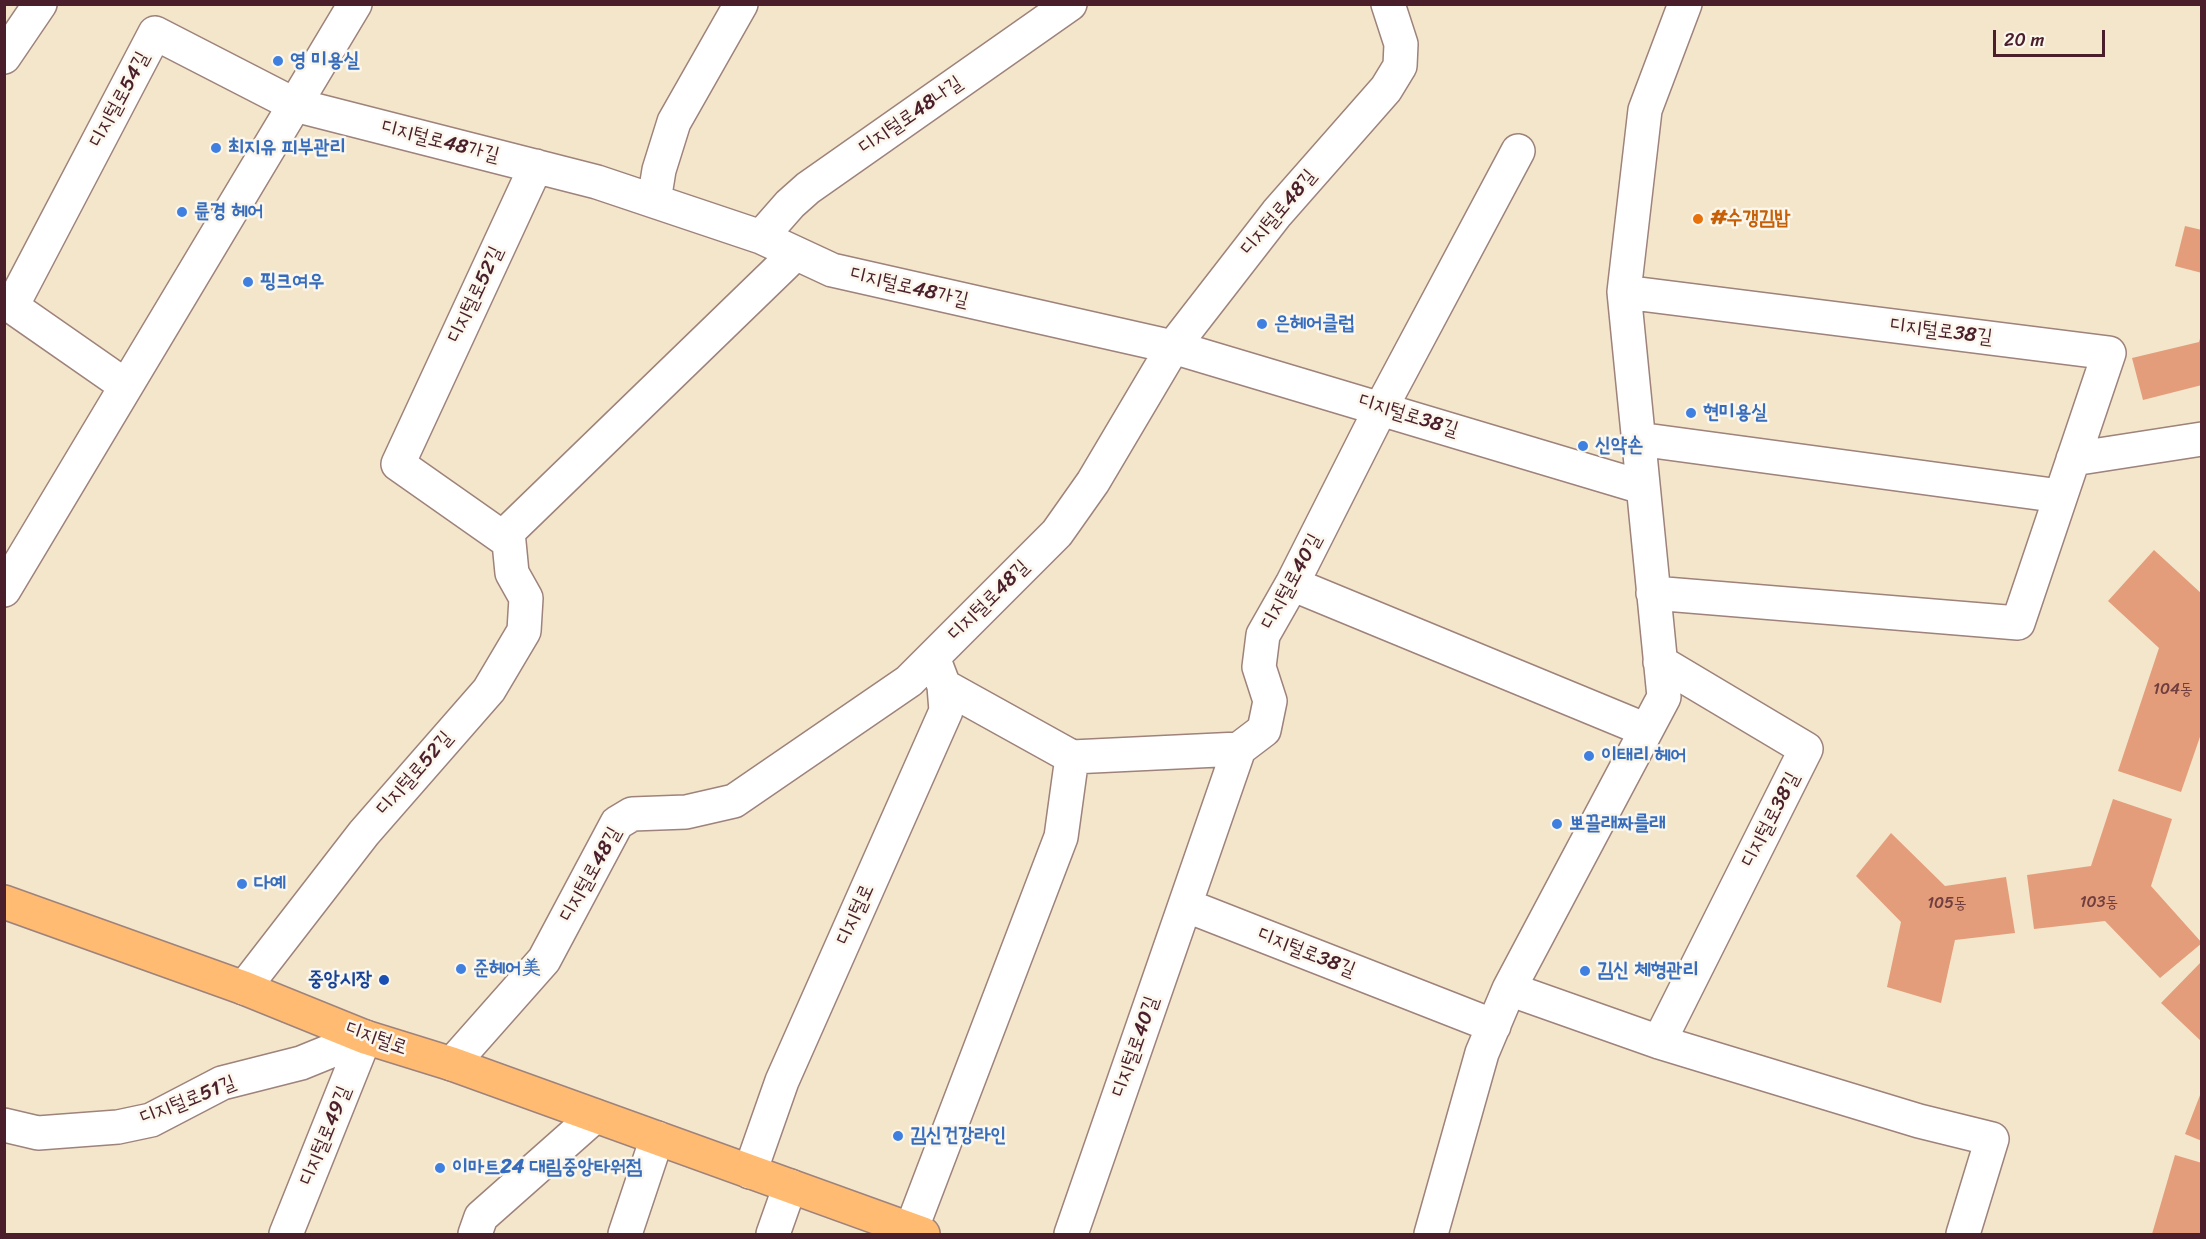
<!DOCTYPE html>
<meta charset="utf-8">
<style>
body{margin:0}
#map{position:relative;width:2206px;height:1239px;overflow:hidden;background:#f3e6cb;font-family:Sriracha,sans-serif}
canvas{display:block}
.frame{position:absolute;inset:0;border:6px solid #4a1f2b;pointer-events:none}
.scale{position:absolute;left:1993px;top:30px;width:112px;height:27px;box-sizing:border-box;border:3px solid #4a1f2b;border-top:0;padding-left:8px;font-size:18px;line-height:21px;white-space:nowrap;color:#4a1f2b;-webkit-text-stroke:4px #fbf7ec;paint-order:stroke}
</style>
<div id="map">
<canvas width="2206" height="1239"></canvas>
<div class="frame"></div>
<div class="scale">20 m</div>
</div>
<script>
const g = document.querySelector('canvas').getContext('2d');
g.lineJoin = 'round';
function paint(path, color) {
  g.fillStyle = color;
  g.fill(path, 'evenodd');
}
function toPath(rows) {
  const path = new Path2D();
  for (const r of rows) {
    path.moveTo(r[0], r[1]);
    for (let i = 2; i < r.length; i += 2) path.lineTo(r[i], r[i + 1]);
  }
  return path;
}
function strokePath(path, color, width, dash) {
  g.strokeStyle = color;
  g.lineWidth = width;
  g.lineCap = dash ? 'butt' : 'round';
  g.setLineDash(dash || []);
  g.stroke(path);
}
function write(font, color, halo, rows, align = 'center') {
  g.font = font + ' Sriracha,"LXGW WenKai TC","Poor Story",sans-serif';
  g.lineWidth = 5;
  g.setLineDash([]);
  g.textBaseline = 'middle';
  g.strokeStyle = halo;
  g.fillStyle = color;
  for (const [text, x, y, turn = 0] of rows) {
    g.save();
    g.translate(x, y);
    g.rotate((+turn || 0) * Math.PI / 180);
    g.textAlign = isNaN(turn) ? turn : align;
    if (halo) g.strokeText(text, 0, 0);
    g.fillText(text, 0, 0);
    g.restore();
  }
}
paint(toPath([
 [2185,226,2202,230,2202,273,2175,266],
 [2201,335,2202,385,2143,400,2132,358,2199,342],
 [2154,550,2202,594,2202,731,2181,792,2118,771,2159,648,2108,601],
 [2113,799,2172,819,2151,886,2202,943,2160,978,2105,921,2034,929,2027,875,2091,866],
 [1891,833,1945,886,2006,877,2015,933,1955,940,1941,1003,1887,987,1901,922,1856,876],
 [2202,961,2202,1042,2161,1003],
 [2202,1090,2202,1141,2185,1134],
 [2175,1155,2202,1163,2202,1234,2152,1234]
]), '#e49d7b');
const minor = toPath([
 [4,57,40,4],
 [654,201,659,170,674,122,741,4],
 [761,237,790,204,808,188,1070,4],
 [1624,292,2109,353,2018,623,1653,593],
 [4,301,126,386],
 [12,306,155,33,295,105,597,182,761,237,832,270,1173,347,1635,485,1643,485],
 [1638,439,2060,496],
 [2073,459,2202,439],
 [509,542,398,464,536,166],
 [1292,584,1646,730],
 [4,590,355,4],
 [944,686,1072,757],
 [1072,757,1239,749],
 [1185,905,1494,1026],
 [244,988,364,833,489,690,524,631,526,598,512,573,508,532,795,254],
 [1509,989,1659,1042,1919,1121,1992,1139,1963,1234],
 [1659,1042,1806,749,1660,662],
 [452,1064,544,960,617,823,632,814,686,812,734,801,909,681,1057,533,1093,482,1173,347,1277,213,1386,89,1400,66,1401,44,1388,4],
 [4,1125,38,1133,118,1127,151,1120,222,1083,301,1063,365,1037],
 [750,1172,782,1081,946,711,944,686,933,657],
 [911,1230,1061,837,1072,757],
 [286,1234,365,1037],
 [475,1234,481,1217,595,1116],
 [625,1234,657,1138],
 [773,1234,790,1186],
 [1071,1234,1239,749,1264,730,1270,701,1259,667,1263,635,1292,584,1381,408,1518,151],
 [1431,1234,1482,1053,1509,989,1664,697,1624,292,1645,110,1685,4]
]);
const major = toPath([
 [4,902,244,988,365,1037,452,1064,923,1234]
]);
strokePath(minor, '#9e827b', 36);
strokePath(major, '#9e827b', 36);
strokePath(minor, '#fff', 33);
strokePath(major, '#febb71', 33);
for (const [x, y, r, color] of [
 [278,61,6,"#3f7fe0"],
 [216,148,6,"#3f7fe0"],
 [182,212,6,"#3f7fe0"],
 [1698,219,6,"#e8710a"],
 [248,282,6,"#3f7fe0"],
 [1262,324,6,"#3f7fe0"],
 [1691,413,6,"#3f7fe0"],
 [1583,446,6,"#3f7fe0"],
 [1589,756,6,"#3f7fe0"],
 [1557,824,6,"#3f7fe0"],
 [242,884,6,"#3f7fe0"],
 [461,969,6,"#3f7fe0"],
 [1585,971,6,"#3f7fe0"],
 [384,980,6,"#1a4fb4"],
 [898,1136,6,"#3f7fe0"],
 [440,1168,6,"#3f7fe0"]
]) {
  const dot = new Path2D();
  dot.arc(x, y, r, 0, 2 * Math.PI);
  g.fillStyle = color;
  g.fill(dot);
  strokePath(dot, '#fbf7ec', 2);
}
write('16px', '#703e3f', null, [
 ["104동",2173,690],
 ["103동",2099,903],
 ["105동",1947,904]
]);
write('bold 20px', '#366cbe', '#fbf7ec', [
 ["영 미용실",290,61],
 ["최지유 피부관리",228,148],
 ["륜경 헤어",194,212],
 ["핑크여우",260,282],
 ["은헤어클럽",1274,324],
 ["현미용실",1703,413],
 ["신약손",1595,446],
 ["이태리 헤어",1601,756],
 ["뽀끌래짜를래",1569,824],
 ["다예",254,884],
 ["준헤어美",473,969],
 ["김신 체형관리",1597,971],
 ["김신건강라인",910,1136],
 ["이마트24 대림중앙타워점",452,1168]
], 'left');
write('20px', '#4a1f2b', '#fbf7ec', [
 ["디지털로54길",120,100,-62],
 ["디지털로48나길",911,116,-35],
 ["디지털로48가길",440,142,14],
 ["디지털로48길",1279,213,-50],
 ["디지털로48가길",909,288,13],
 ["디지털로52길",476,295,-65],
 ["디지털로38길",1941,332,7],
 ["디지털로38길",1408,416,17],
 ["디지털로40길",1292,582,-62],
 ["디지털로48길",989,601,-45],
 ["디지털로52길",415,774,-49],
 ["디지털로38길",1771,820,-63],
 ["디지털로48길",591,875,-61],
 ["디지털로",856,915,-66],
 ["디지털로38길",1306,953,21],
 ["디지털로",376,1039,19],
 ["디지털로40길",1136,1047,-71],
 ["디지털로51길",188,1101,-22],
 ["디지털로49길",326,1136,-68]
]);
write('bold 20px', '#c56008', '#fbf7ec', [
 ["#수갱김밥",1710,219]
], 'left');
write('bold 20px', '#164399', '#fbf7ec', [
 ["중앙시장",372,980]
], 'right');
</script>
